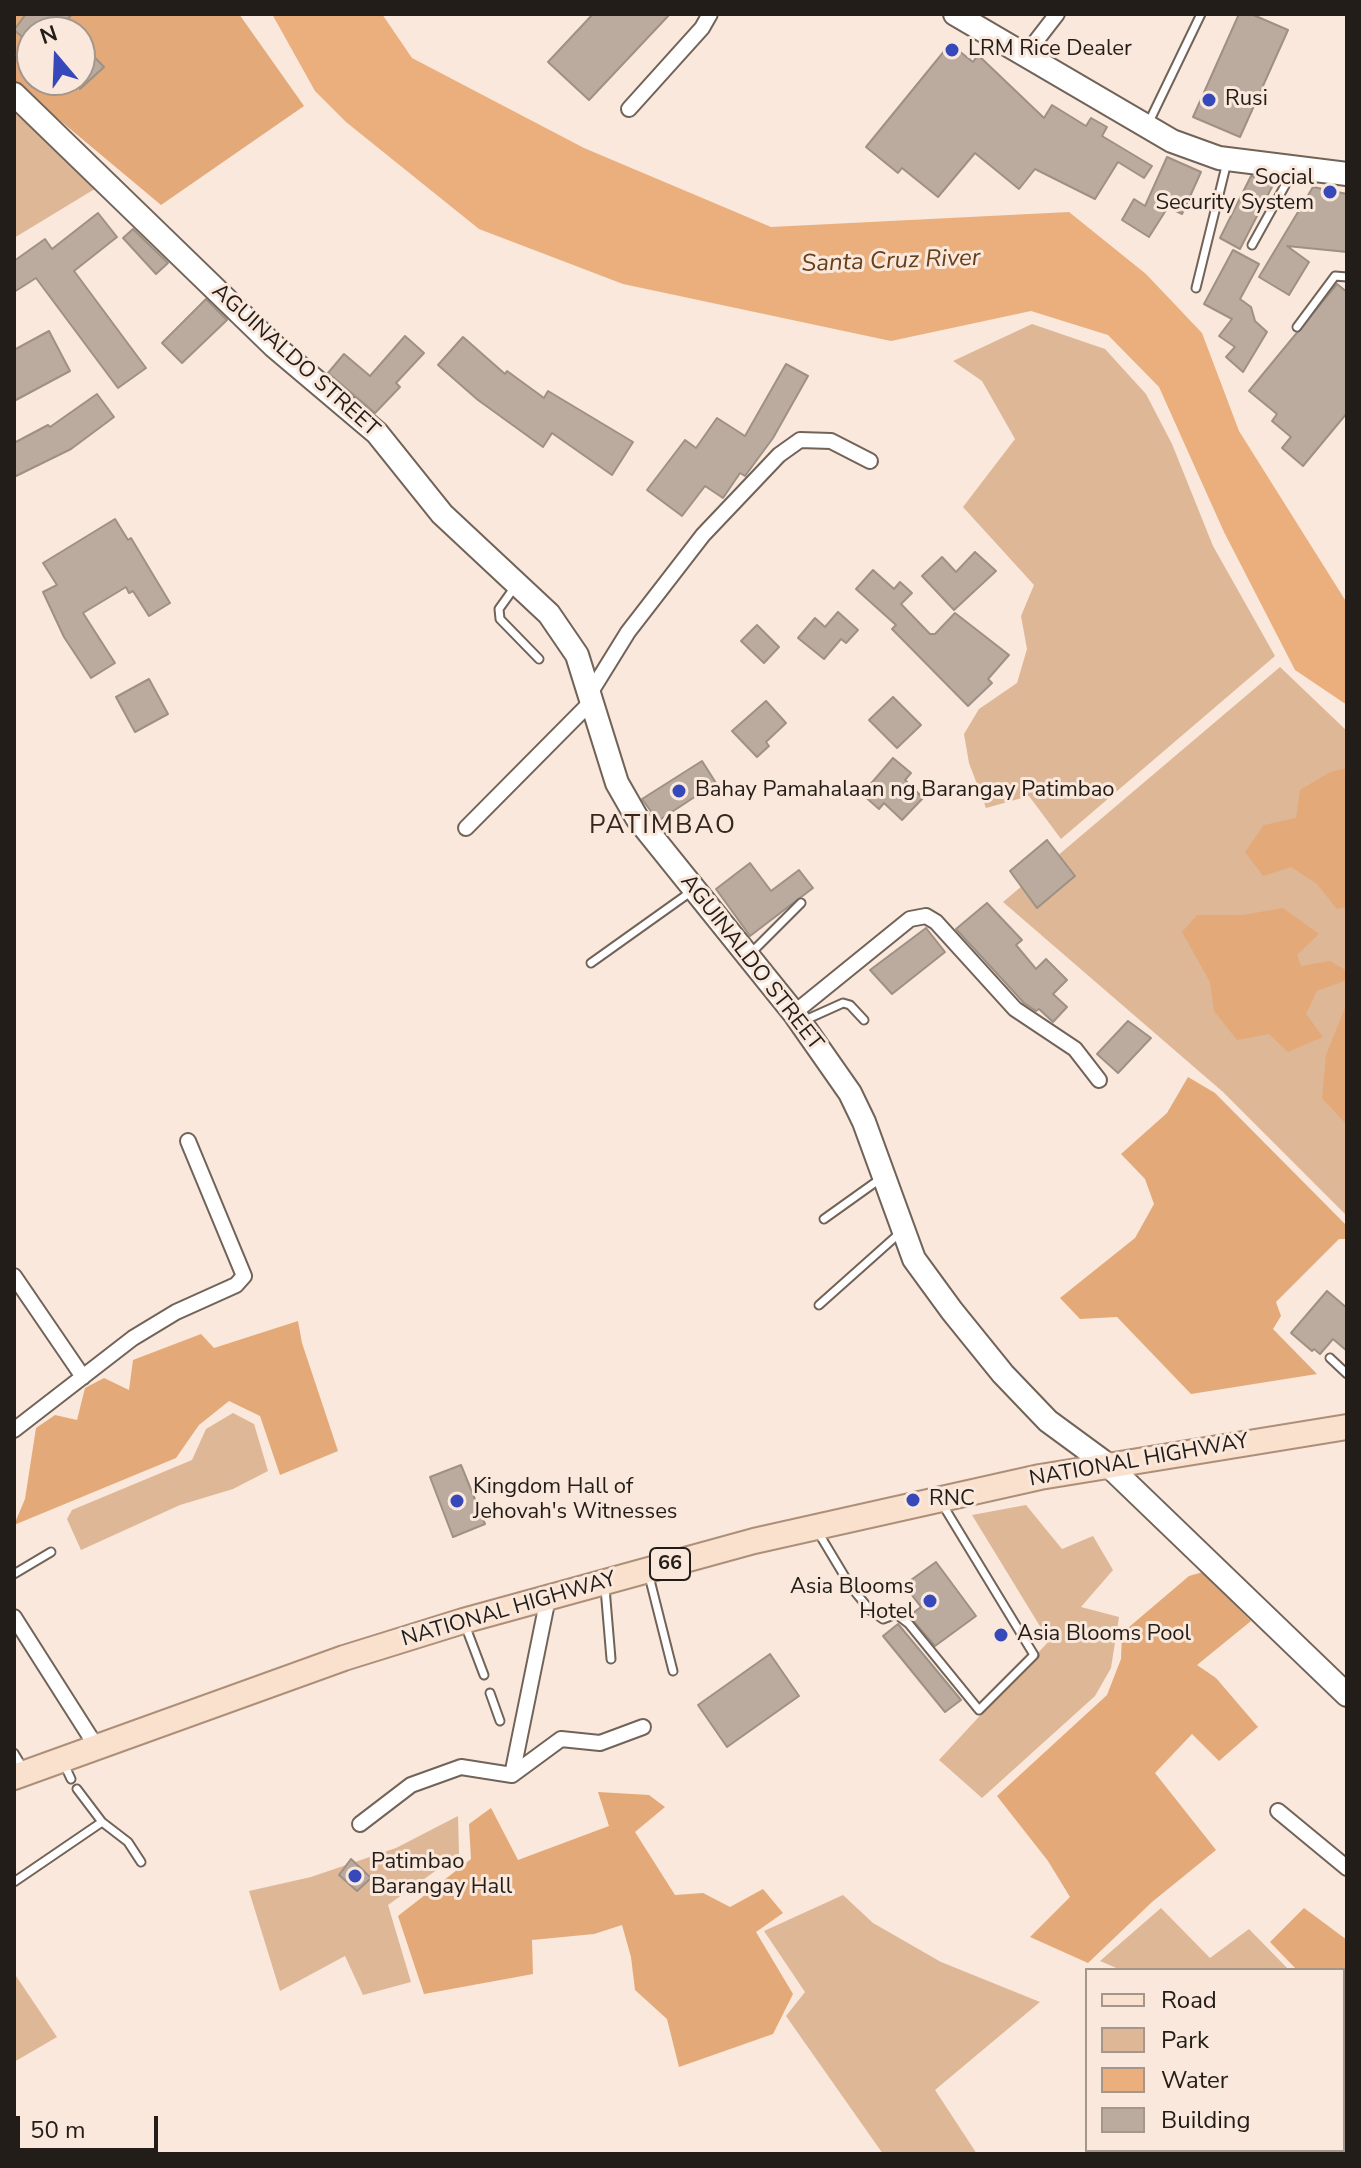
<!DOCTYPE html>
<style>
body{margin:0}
#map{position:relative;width:1361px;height:2168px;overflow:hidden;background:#f9e8db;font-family:"Nunito Sans",sans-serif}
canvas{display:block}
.frame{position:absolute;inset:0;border:16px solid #231d19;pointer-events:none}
.legend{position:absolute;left:1085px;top:1968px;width:260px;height:184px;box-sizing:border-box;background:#f9e8db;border:2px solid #a3978d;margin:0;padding:10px 14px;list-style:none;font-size:24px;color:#231d19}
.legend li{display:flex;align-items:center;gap:16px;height:40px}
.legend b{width:40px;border:2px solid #a3978d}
.north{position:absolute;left:16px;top:16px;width:80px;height:80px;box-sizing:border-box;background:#f9e8db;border:2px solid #a3978d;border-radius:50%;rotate:341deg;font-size:22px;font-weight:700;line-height:32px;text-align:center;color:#231d19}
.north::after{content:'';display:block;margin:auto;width:28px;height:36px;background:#3648ba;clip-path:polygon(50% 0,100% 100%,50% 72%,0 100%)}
.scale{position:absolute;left:16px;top:2116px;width:142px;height:36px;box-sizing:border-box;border:4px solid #231d19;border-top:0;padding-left:10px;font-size:24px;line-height:28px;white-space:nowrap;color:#231d19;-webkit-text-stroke:6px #f9e8db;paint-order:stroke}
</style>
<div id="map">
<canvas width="1361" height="2168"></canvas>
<div class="frame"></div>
<ul class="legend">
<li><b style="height:10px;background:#fae1cd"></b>Road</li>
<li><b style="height:22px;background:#deb797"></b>Park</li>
<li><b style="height:22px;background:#eaaf7d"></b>Water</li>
<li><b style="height:22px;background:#bbab9f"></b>Building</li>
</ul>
<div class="north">N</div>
<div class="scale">50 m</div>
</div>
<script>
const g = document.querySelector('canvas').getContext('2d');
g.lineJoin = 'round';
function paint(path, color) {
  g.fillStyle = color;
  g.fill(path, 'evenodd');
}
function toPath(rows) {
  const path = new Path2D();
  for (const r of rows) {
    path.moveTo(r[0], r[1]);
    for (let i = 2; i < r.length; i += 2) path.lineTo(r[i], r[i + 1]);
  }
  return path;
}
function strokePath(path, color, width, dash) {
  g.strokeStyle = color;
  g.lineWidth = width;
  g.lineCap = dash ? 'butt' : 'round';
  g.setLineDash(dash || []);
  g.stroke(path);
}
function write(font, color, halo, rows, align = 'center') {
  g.font = font + ' "Nunito Sans",sans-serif';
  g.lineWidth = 6;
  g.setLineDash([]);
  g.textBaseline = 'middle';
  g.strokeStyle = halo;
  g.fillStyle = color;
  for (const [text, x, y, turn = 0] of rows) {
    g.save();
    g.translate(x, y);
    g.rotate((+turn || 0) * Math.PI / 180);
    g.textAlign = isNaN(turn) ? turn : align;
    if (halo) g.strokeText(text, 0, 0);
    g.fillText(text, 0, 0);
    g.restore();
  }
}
paint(toPath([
 [14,112,98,187,14,238],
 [1032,324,1105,349,1146,394,1172,444,1213,546,1275,656,1061,839,1029,796,986,808,969,763,964,734,979,709,1017,683,1027,649,1021,616,1034,585,963,507,1015,439,982,381,953,361],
 [1280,667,1347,731,1347,1216,1223,1092,1003,902],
 [233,1413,254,1424,268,1471,233,1489,180,1505,81,1550,67,1519,72,1510,192,1460,206,1429],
 [1026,1505,1062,1549,1093,1536,1113,1570,1081,1607,1119,1617,1111,1668,1095,1696,982,1798,939,1760,1049,1641,972,1515],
 [458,1816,459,1854,388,1905,411,1982,363,1995,345,1956,280,1991,249,1891,311,1877,396,1848],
 [843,1895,873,1923,941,1962,1040,2002,935,2090,977,2154,883,2154,786,2016,805,1992,764,1931],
 [1161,1908,1210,1958,1249,1929,1289,1970,1121,1970,1100,1961],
 [14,1973,57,2037,14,2062]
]), '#deb797');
paint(toPath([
 [14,14,239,14,304,106,161,205,14,82],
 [32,32,80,32,80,80,32,80],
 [1347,768,1347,907,1337,909,1317,884,1291,867,1263,876,1245,852,1264,825,1296,818,1300,790,1330,772],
 [1283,908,1319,934,1297,955,1301,966,1330,961,1347,971,1347,980,1317,991,1306,1014,1323,1037,1288,1052,1269,1034,1237,1040,1214,1011,1210,982,1182,932,1197,915,1243,915],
 [1347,1003,1347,1125,1322,1098,1326,1055],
 [1188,1077,1215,1093,1347,1226,1347,1239,1339,1239,1276,1302,1281,1316,1273,1329,1317,1374,1191,1394,1117,1317,1080,1319,1060,1298,1135,1238,1154,1204,1145,1179,1121,1154,1167,1113],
 [298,1321,302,1343,338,1451,280,1475,260,1416,229,1401,199,1425,176,1458,14,1525,25,1499,36,1428,55,1415,77,1420,85,1388,104,1378,129,1390,133,1360,201,1334,214,1348],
 [1203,1572,1251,1621,1197,1665,1216,1678,1258,1727,1219,1761,1192,1734,1155,1773,1216,1850,1152,1902,1088,1963,1030,1937,1070,1897,1048,1861,997,1796,1107,1695,1121,1659,1122,1633,1189,1576],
 [598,1792,649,1795,665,1807,635,1832,675,1895,703,1893,730,1907,763,1889,783,1913,756,1932,793,1994,773,2034,679,2067,667,2019,635,1990,631,1957,622,1925,594,1934,532,1940,533,1974,424,1994,398,1916,471,1859,469,1824,491,1808,518,1860,609,1826],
 [1304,1908,1347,1940,1347,1992,1343,1990,1343,1970,1297,1970,1270,1942]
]), '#e4a978');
paint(toPath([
 [272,14,382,14,412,58,584,148,771,227,1069,212,1146,274,1202,333,1239,431,1347,603,1347,705,1295,670,1224,532,1159,387,1108,335,1031,311,891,341,623,284,479,229,346,122,315,91]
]), '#eaaf7d');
const building = toPath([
 [26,14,72,14,57,32,32,32,32,45,14,30,26,14],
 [593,14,670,14,589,100,548,62,593,14],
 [1239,14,1251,14,1288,30,1240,137,1193,117,1239,14],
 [80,42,104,67,80,89,80,42],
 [950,44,973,62,978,55,1044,118,1052,105,1086,126,1091,118,1107,127,1102,136,1152,166,1144,178,1118,162,1095,199,1035,169,1019,189,975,153,938,197,902,168,898,173,866,147,950,44],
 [1167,157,1201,172,1182,214,1168,207,1149,237,1122,220,1134,199,1145,206,1167,157],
 [1251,176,1275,181,1240,249,1220,238,1251,176],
 [1313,187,1347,194,1347,252,1287,246,1309,262,1289,295,1259,277,1313,187],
 [98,213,117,237,74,271,146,368,118,388,36,278,14,292,14,261,45,239,52,249,98,213],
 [133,229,168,263,156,274,123,238,133,229],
 [1233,250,1259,264,1240,299,1251,307,1255,321,1267,332,1243,372,1226,357,1235,347,1219,336,1232,319,1204,304,1233,250],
 [1337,284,1347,292,1347,413,1303,466,1282,448,1291,437,1272,421,1277,414,1249,391,1337,284],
 [206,299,227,320,182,363,162,343,206,299],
 [49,331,70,371,14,401,14,350,49,331],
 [405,336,424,353,396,383,400,387,375,413,328,373,344,354,370,376,405,336],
 [463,337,505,374,507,371,544,398,548,391,633,442,612,475,552,433,543,447,478,400,438,365,463,337],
 [786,364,808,376,773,438,745,476,740,473,723,498,705,486,682,516,647,490,685,440,696,448,717,418,745,436,786,364],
 [97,394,114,417,71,449,14,477,14,443,48,425,50,427,97,394],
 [115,519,128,540,131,538,170,603,149,616,133,591,129,593,126,587,83,613,115,663,91,678,64,637,43,592,57,585,43,563,115,519],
 [975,552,996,571,954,610,922,576,942,557,956,572,975,552],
 [873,570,894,589,900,582,912,593,901,604,930,634,935,634,955,613,1009,655,988,679,992,683,968,706,892,629,896,625,856,589,873,570],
 [838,612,858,630,846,643,841,639,824,659,798,638,815,618,825,627,838,612],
 [757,625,779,647,764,663,741,641,757,625],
 [149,679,168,714,135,732,116,697,149,679],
 [893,697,921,725,897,748,869,720,893,697],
 [766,701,786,723,766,742,769,746,757,757,732,731,766,701],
 [893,758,911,773,905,780,923,798,902,820,884,803,879,809,862,794,893,758],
 [702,761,716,783,658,821,642,799,702,761],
 [1047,840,1075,876,1037,908,1010,871,1047,840],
 [750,863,771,891,799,870,813,888,750,936,716,889,750,863],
 [987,903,1022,940,1016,945,1036,969,1046,959,1067,980,1053,994,1067,1007,1053,1022,1039,1009,1036,1011,1024,1003,956,929,987,903],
 [926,928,945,952,892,994,870,970,926,928],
 [1128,1021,1151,1038,1118,1073,1097,1054,1128,1021],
 [1327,1291,1347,1308,1347,1351,1333,1339,1320,1354,1314,1349,1312,1351,1291,1333,1327,1291],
 [461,1465,485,1524,453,1537,430,1477,461,1465],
 [936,1562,976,1616,935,1646,909,1616,921,1607,904,1585,936,1562],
 [898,1624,961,1700,945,1712,883,1636,898,1624],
 [770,1654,799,1696,727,1747,698,1705,770,1654],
 [351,1859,371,1878,357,1891,339,1875,351,1859]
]);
paint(building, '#bbab9f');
strokePath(building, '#9f9084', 2);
const lane = toPath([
 [1148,124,1201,14],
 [1252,245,1293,171],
 [1196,288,1227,162],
 [1297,327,1335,276,1347,277],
 [514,588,499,609,500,619,539,659],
 [750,954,801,903],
 [591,963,692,891],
 [803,1021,843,1003,850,1005,864,1020],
 [824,1219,880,1179],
 [819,1305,902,1231],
 [1330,1358,1347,1374],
 [818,1532,851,1587,870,1610,883,1619,896,1614,909,1624,979,1710,1034,1655,941,1502],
 [14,1574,51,1552],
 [649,1576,673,1671],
 [605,1588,611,1659],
 [465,1625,484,1675],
 [490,1693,500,1721],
 [14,1753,23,1768],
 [64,1764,71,1779],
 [77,1789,102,1822,128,1842,141,1862],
 [14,1882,102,1822]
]);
const street = toPath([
 [1026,54,1057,14],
 [629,109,702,28,710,14],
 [589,695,628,632,703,535,779,455,800,440,831,441,870,461],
 [466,828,591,702],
 [794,1013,910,919,926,916,936,922,1015,1009,1075,1049,1099,1080],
 [14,1276,83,1377],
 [14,1430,133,1338,176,1312,236,1285,244,1276,188,1141],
 [14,1617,96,1746],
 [512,1775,548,1598],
 [1278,1811,1347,1868],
 [360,1824,411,1785,461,1767,512,1775,561,1739,600,1743,643,1727],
 [1273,2150,1277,2154]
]);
const secondary = toPath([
 [955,14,1172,141,1219,158,1347,174],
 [14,94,274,346,377,433,442,514,549,614,577,655,617,783,637,818,794,1013,850,1093,864,1122,914,1259,952,1311,1003,1374,1048,1421,1108,1465,1347,1695]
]);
const primary = toPath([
 [14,1777,344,1658,463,1621,754,1541,1040,1477,1347,1427]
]);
strokePath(lane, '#716358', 11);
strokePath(street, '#716358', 18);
strokePath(secondary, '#716358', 26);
strokePath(primary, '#ad8f79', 28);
strokePath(lane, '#fff', 7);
strokePath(street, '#fff', 14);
strokePath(secondary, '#fff', 22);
strokePath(primary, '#fae1cd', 24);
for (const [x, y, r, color] of [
 [952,50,8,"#3648ba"],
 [1209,100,8,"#3648ba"],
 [1330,192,8,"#3648ba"],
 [679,791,8,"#3648ba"],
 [913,1500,8,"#3648ba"],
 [457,1501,8,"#3648ba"],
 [930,1601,8,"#3648ba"],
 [1001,1635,8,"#3648ba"],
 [355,1876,8,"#3648ba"]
]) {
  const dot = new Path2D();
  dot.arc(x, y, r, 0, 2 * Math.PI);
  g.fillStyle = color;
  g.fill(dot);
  strokePath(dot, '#f9e8db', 3);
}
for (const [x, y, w] of [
 [670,1564,40]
]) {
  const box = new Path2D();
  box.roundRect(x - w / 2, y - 16, w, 32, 6);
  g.fillStyle = '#f9e8db';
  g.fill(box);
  strokePath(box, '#231d19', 2);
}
write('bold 20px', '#231d19', null, [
 ["66",670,1564]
]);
write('22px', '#231d19', '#f9e8db', [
 ["LRM Rice Dealer",968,50],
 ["Rusi",1225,100],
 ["Social",1314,179,"right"],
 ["Security System",1314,204,"right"],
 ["Bahay Pamahalaan ng Barangay Patimbao",695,791],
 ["Kingdom Hall of",473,1488],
 ["Jehovah's Witnesses",473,1513],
 ["RNC",929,1500],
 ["Asia Blooms",914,1588,"right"],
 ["Hotel",914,1613,"right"],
 ["Asia Blooms Pool",1017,1635],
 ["Patimbao",371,1863],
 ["Barangay Hall",371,1888]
], 'left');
write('22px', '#231d19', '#f9e8db', [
 ["AGUINALDO STREET",295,361,42],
 ["AGUINALDO STREET",751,963,52],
 ["NATIONAL HIGHWAY",1139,1461,-10],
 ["NATIONAL HIGHWAY",509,1610,-16]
]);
write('italic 24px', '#663e19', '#f9e8db', [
 ["Santa Cruz River",891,262,-2]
]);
g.letterSpacing = '2px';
write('26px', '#34281e', '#f9e8db', [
 ["PATIMBAO",663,827]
]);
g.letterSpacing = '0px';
</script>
